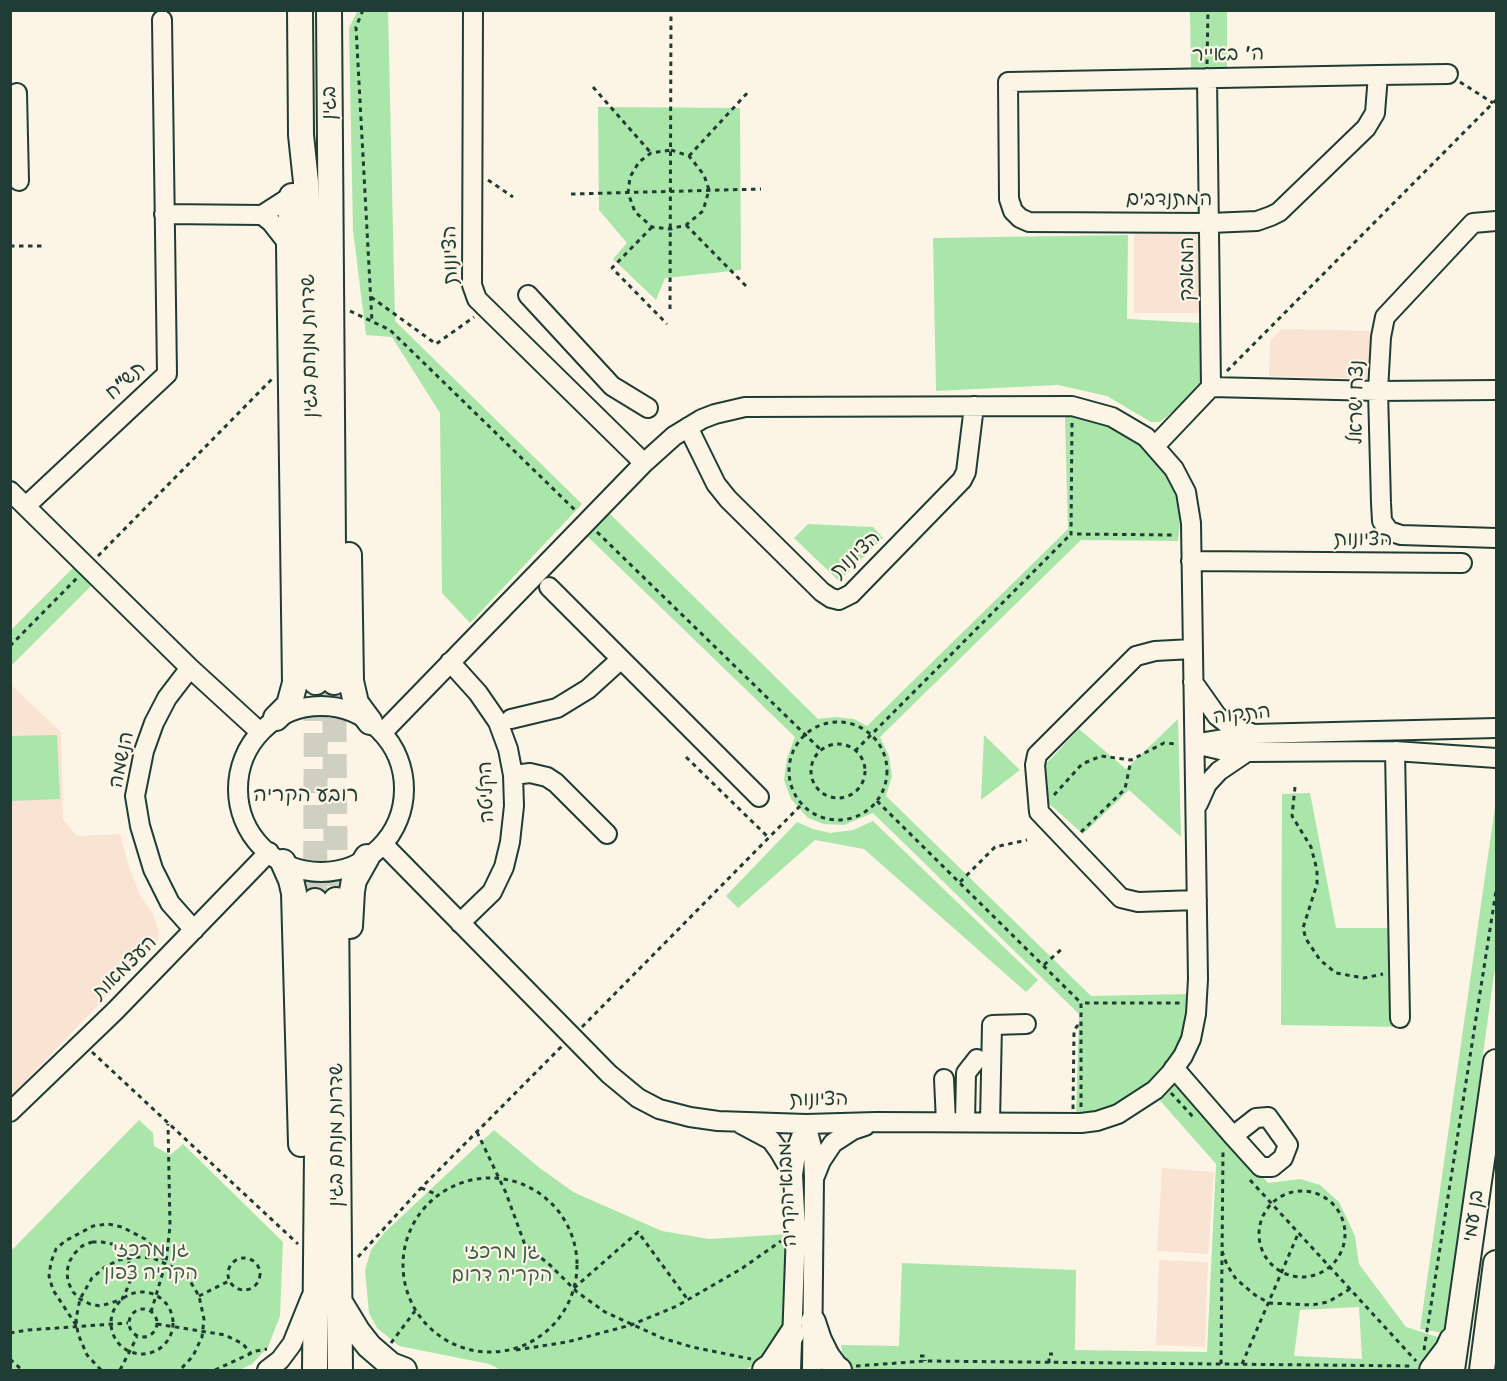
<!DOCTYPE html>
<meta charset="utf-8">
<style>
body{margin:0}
#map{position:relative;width:1507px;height:1381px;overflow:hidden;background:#fcf5e5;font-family:Sriracha,sans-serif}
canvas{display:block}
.frame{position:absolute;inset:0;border:12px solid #1f3d34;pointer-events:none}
</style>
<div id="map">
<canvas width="1507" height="1381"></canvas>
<div class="frame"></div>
</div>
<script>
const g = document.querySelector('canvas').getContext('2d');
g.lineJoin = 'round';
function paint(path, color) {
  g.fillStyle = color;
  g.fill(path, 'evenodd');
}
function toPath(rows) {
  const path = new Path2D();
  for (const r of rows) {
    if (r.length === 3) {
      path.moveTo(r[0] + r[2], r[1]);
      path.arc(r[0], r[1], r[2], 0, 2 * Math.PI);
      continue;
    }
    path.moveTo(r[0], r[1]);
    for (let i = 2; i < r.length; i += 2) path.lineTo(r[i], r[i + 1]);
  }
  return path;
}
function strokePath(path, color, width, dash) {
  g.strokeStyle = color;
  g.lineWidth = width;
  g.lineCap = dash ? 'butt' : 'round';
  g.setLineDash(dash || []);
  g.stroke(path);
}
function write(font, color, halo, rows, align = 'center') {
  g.font = font + ' Sriracha,"Playpen Sans Hebrew",sans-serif';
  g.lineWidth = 4.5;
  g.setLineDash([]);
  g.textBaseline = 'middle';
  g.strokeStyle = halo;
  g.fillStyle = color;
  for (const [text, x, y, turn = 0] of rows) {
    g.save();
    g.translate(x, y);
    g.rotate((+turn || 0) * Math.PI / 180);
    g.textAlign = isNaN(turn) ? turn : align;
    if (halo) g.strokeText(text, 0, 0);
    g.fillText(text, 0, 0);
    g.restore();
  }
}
paint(toPath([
 [1134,232,1203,232,1204,313,1134,313],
 [1282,329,1372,331,1369,379,1269,376,1270,341],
 [10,684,61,732,63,819,77,836,120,834,129,867,141,897,153,914,159,932,158,940,150,950,11,1097],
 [1162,1168,1214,1172,1208,1254,1157,1251],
 [1159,1260,1208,1262,1205,1347,1156,1345]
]), '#f9e3d2');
paint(toPath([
 [358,10,388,11,395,321,582,504,470,623,442,593,440,413,392,337,366,335,353,230,349,28],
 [1190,11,1227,11,1227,68,1191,71],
 [598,107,740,108,741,270,665,278,656,300,613,259,627,243,599,210],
 [1128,235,1127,319,1201,323,1201,385,1185,401,1160,422,1151,422,1107,396,1058,385,936,391,933,238],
 [1065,416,1093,416,1130,437,1158,463,1172,483,1177,499,1180,520,1178,541,1081,540,880,737,889,756,892,776,886,796,1091,996,1191,994,1187,1033,1161,1075,1128,1101,1105,1111,1076,1116,1079,1014,873,813,844,825,824,824,808,818,791,799,784,780,787,758,795,737,587,536,609,513,818,719,835,717,854,719,867,726,1068,529],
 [808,524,873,527,883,538,839,581,794,538],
 [74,567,91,586,11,666,11,630],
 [1178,719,1181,837,1129,790,1083,834,1046,801,1044,766,1079,729,1126,769],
 [57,735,60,799,11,801,11,736],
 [984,735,1020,770,981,800],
 [1310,793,1336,928,1407,928,1405,1027,1281,1025,1282,794],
 [1496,800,1496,961,1444,1333,1420,1329],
 [873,821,1038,980,1026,992,864,849,815,840,738,908,726,896,797,822,813,829,830,833,853,830],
 [1175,1078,1268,1183,1300,1179,1320,1185,1339,1202,1355,1236,1359,1264,1406,1327,1444,1339,1423,1370,846,1370,841,1345,899,1346,902,1263,1076,1270,1075,1350,1207,1352,1216,1164,1156,1096],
 [1359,1307,1362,1359,1294,1356,1300,1310],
 [139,1120,153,1133,154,1146,170,1155,183,1144,283,1242,280,1316,268,1347,252,1364,240,1370,11,1370,11,1251],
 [494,1130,541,1169,575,1193,662,1231,709,1239,789,1234,784,1330,761,1362,744,1370,501,1370,489,1364,399,1346,377,1328,369,1313,365,1270,371,1250,384,1233]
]), '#aae5aa');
strokePath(toPath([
 [334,682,336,900],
 [315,901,316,682]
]), '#d0d0c2', 24, [24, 12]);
const minor = toPath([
 [473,10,472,285,477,299,644,463],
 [1378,75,1375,113,1366,128,1279,212,1271,216,1257,221,1210,223,1029,222,1020,218,1013,211,1009,199,1008,82,1378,75,1448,74],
 [1207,78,1211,387],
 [17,93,19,181],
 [164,214,262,215,293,195],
 [262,215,271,222,289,245],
 [1496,221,1473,223,1385,317,1381,337,1378,391,1381,503,1382,521,1389,531,1401,535,1496,538],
 [528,295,612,386,648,408],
 [1211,387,1378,391,1496,390],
 [688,427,716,484,728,499,822,592,831,598,839,600,851,594,962,480,966,472,974,406],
 [1155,446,1211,387],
 [10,491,190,668,260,732],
 [26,506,167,374,162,20],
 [1191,561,1462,563],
 [549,587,759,797],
 [1192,649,1155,651,1136,656,1037,755,1035,765,1039,812,1121,898,1138,902,1197,900],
 [450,662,478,693,498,722,508,749,513,775,514,806,510,842,504,867,492,892,460,923],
 [190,668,167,698,154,723,144,751,135,796,140,826,153,869,170,903,194,930],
 [1193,682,1217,716,1226,723,1251,733],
 [321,789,83],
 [511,719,557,708,588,689,621,659],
 [382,733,644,463,674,436,702,419,715,414,745,407,1072,406,1112,417,1146,437,1174,469,1186,492,1191,523,1198,979,1196,1014,1191,1039,1183,1056,1170,1074,1155,1090,1118,1114,1097,1121,1081,1123,876,1122,806,1124,718,1121,690,1117,659,1109,638,1098,609,1074,383,844],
 [1199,743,1252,734,1496,728],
 [1195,744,1225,751,1247,752,1395,751,1496,758],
 [1395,751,1400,1018],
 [513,775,530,773,547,777,556,783,607,834],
 [1198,804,1207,784,1219,771,1247,752],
 [1174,1068,1233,1136,1261,1167,1272,1167,1283,1158,1288,1145,1268,1117,1256,1118,1233,1136],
 [944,1079,946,1122],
 [10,1112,115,1011,269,852],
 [965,1122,966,1073,977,1059],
 [990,1122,992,1025,1026,1024],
 [741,1124,771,1140,779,1151,793,1175],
 [806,1124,813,1151,814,1178,812,1370],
 [815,1176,821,1161,833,1143,853,1130,865,1126],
 [267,1370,280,1360,292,1344,311,1297],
 [791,1370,796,1231,793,1175,797,1147,806,1124]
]);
const major = toPath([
 [300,10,301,135,306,182,308,275,316,682],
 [329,10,334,682],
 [349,555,351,681,356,703,370,722],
 [276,718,289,705,295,683,289,245,292,196],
 [283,862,291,880,294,893,301,1144],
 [336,900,340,1370],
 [315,901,317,1152,315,1370],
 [350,926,352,891,354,880,367,857],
 [341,1304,358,1332,369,1346,391,1365,404,1370],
 [813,1322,819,1340,827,1356,835,1367,839,1370],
 [765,1370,771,1366,792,1334],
 [1432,1370,1448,1349,1452,1340],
 [1452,1370,1496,1062],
 [1482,1370,1496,1263]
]);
strokePath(minor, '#1f3d34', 22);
strokePath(major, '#1f3d34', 28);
strokePath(toPath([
 [363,10,356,27,372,322],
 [1207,64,1208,10],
 [1460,82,1493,103],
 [593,87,651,153],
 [671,150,689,156,704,175,709,190,703,211,686,225,670,229,652,227,635,212,628,193,630,177,639,162,651,153,671,150],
 [689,156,750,90],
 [488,180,513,197],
 [571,194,761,189],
 [686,225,748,288],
 [652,227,612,268,667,324],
 [10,246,46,246],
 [371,297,436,344,474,317],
 [670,309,671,10],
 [350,311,390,330,577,512],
 [1227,371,1496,100],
 [1072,423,1071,534,1175,535],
 [597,532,821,750],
 [98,556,272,379],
 [10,646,77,578],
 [838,771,49],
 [838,771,27],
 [855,751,1071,534],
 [686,757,769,838],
 [1295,787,1292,816,1311,847,1317,870,1317,884,1303,928,1306,939,1320,960,1336,973,1364,978,1383,974],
 [1054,795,1082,764,1101,756,1131,760,1164,743,1178,744],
 [877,801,1081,1003],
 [1081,832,1125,789,1131,760],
 [960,882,995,847,1027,840],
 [1044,965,1064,947],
 [582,1027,802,804],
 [92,1052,298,1244],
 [1171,1093,1195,1119],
 [1081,1107,1081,1003,1181,1003],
 [1073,1109,1074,1031,1077,1026,1081,1026],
 [477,1132,506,1193,525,1245,550,1265,577,1292,605,1312,662,1338,692,1347,751,1359],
 [490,1265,87],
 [1250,1180,1416,1361],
 [421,1188,438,1195],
 [1302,1234,43],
 [92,1242,102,1242,112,1244,120,1250,127,1258,131,1268,131,1279,127,1289,122,1299,111,1303,100,1306,90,1304,80,1299,73,1292,68,1282,67,1272,69,1262,75,1253,82,1246,92,1242],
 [1222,1251,1227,1265,1236,1279,1255,1295,1269,1303,1312,1305,1328,1302,1350,1289],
 [358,1257,421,1188,562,1046],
 [244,1274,16],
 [574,1288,638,1232,688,1300],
 [142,1323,31],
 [199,1296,229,1281],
 [143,1323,14],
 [151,1312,166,1262,170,1226,168,1124],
 [157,1324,225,1335,243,1344,251,1354],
 [76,1325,53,1290,49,1276,51,1262,56,1249,65,1241,93,1226,108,1224,122,1227,145,1239,166,1262],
 [10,1333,28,1330,128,1323],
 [391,1343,415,1311],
 [516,1350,567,1342,631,1325,677,1306,741,1269,781,1241],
 [1424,1350,1496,891],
 [920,1356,925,1356,925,1361],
 [10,1359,22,1370],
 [1049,1363,1049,1354,1053,1354],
 [1221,1364,1223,1150],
 [1242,1364,1298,1234],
 [856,1366,925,1361,1413,1366],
 [101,1370,87,1355,78,1334,76,1319,80,1299,92,1278,105,1267,119,1260,136,1257,153,1258,177,1269,190,1281,199,1296,204,1319,202,1337,193,1356,180,1370],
 [120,1370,137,1337],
 [215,1370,256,1351,267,1349]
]), '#1f3d34', 3, [4.5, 4.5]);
strokePath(minor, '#fcf5e5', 18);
strokePath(major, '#fcf5e5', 24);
write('20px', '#1f3d34', '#fcf5e5', [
 ["ה' באייר",1228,55,-1],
 ["בגין",330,103,-90],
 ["המתנדבים",1169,200],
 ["הציונות",451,255,-92],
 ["המאבק",1188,269,-90],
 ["שדרות מנחם בגין",310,346,-91],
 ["תש\"ח",126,381,-43],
 ["נצח ישראל",1357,402,-89],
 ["הציונות",1363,540],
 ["הציונות",856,555,-43],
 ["התקוה",1242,715,-6],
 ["הנשמה",122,760,-78],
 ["הקליטה",487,792,-92],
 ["העצמאות",125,968,-45],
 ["הציונות",819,1100,-1],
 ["שדרות מנחם בגין",337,1135,-90],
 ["מבוא הקריה",788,1195,-93],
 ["בן עמי",1474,1216,-82]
]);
write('20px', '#3b5f4c', '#fcf5e5', [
 ["גן מרכזי",151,1251],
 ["הקריה צפון",151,1274],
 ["גן מרכזי",502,1253],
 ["הקריה דרום",502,1276]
]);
write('21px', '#1f3d34', '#fcf5e5', [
 ["רובע הקריה",306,796]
]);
</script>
